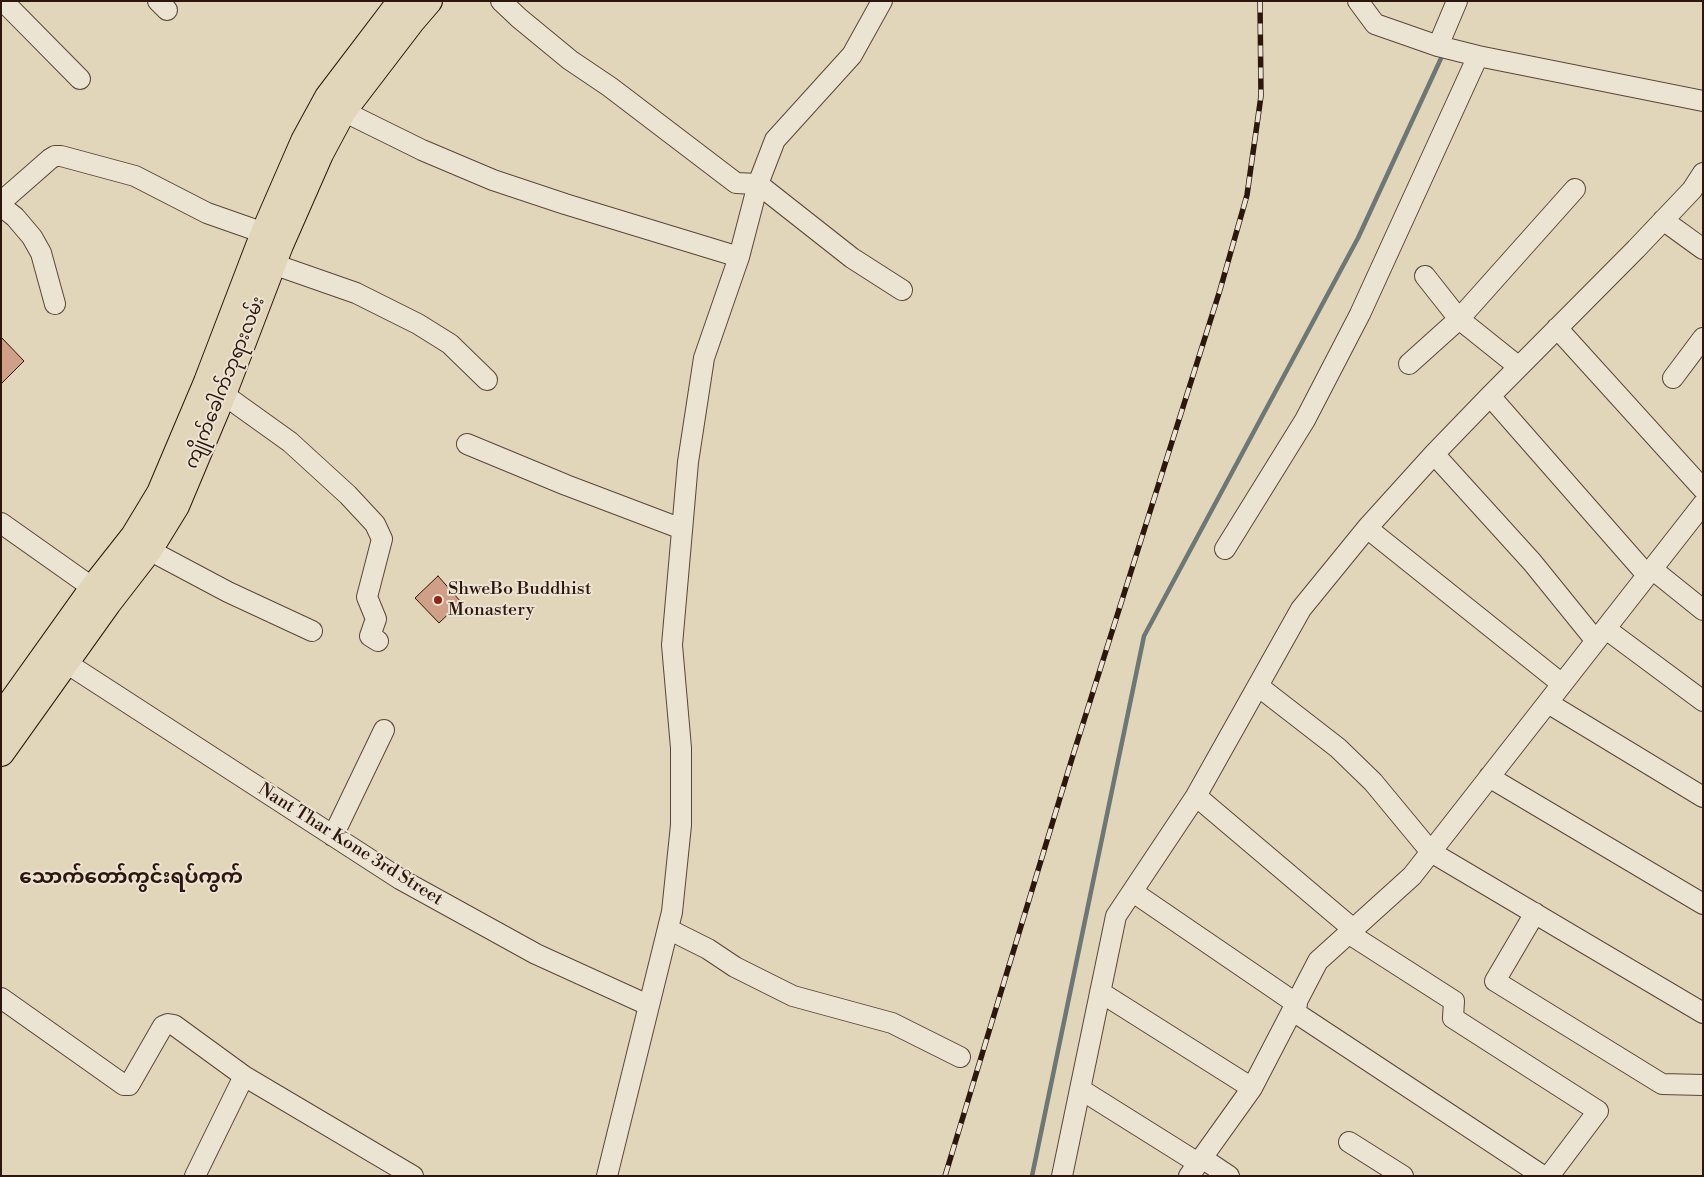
<!DOCTYPE html>
<meta charset="utf-8">
<style>
body{margin:0}
#map{position:relative;width:1704px;height:1177px;overflow:hidden;background:#e1d6b9;font-family:"Libre Bodoni",serif}
canvas{display:block}
.frame{position:absolute;inset:0;border:2px solid #2d160e;pointer-events:none}
</style>
<div id="map">
<canvas width="1704" height="1177"></canvas>
<div class="frame"></div>
</div>
<script>
const g = document.querySelector('canvas').getContext('2d');
g.lineJoin = 'round';
function toPath(rows) {
  const path = new Path2D();
  for (const r of rows) {
    path.moveTo(r[0], r[1]);
    for (let i = 2; i < r.length; i += 2) path.lineTo(r[i], r[i + 1]);
  }
  return path;
}
function strokePath(path, color, width, dash) {
  g.strokeStyle = color;
  g.lineWidth = width;
  g.lineCap = dash ? 'butt' : 'round';
  g.setLineDash(dash || []);
  g.stroke(path);
}
function paint(path, color) {
  g.fillStyle = color;
  g.fill(path, 'evenodd');
}
function write(font, color, halo, rows, align = 'center') {
  g.font = font + ' "Libre Bodoni","Noto Sans Myanmar",serif';
  g.lineWidth = 4;
  g.setLineDash([]);
  g.textBaseline = 'middle';
  g.strokeStyle = halo;
  g.fillStyle = color;
  for (const [text, x, y, turn = 0] of rows) {
    g.save();
    g.translate(x, y);
    g.rotate((+turn || 0) * Math.PI / 180);
    g.textAlign = isNaN(turn) ? turn : align;
    if (halo) g.strokeText(text, 0, 0);
    g.fillText(text, 0, 0);
    g.restore();
  }
}
strokePath(toPath([
 [1032,1176,1144,636,1358,238,1443,54]
]), '#6d7775', 4.5);
const building = toPath([
 [1,337,24,361,1,384,1,337],
 [438,576,461,602,439,623,415,598,438,576]
]);
paint(building, '#d09f88');
strokePath(building, '#2d160e', 1);
const minor = toPath([
 [3,1,80,79],
 [158,1,167,10],
 [501,1,519,18,570,60,610,87,736,183,758,184,852,258,902,290],
 [1358,1,1375,24,1438,46,1478,56,1703,101],
 [1438,46,1457,1],
 [343,111,422,150,493,180,565,204,739,257],
 [1,202,50,159,55,156,61,156,135,176,207,213,264,233],
 [1,206,15,217,32,237,41,253,55,304],
 [1663,220,1703,249],
 [273,264,356,293,418,324,450,344,487,380],
 [1425,276,1459,319,1575,189],
 [1557,328,1703,489],
 [1409,364,1459,319,1519,367],
 [1673,378,1703,338],
 [223,394,290,442,348,495,375,524,382,539,367,597,376,619,370,636,378,641],
 [1490,396,1647,575],
 [467,444,566,485,682,529],
 [1434,454,1532,562,1596,641],
 [1,523,93,588],
 [1367,528,1562,684],
 [1225,549,1305,420,1360,314,1478,56],
 [149,550,228,592,312,631],
 [1652,569,1703,610],
 [1606,629,1703,701],
 [54,655,400,879,536,954,648,1005],
 [1258,686,1338,748,1373,782,1431,852,1703,1013],
 [1548,703,1703,797],
 [1489,777,1703,904],
 [1196,796,1353,929],
 [333,836,384,730],
 [1133,892,1297,1004],
 [1535,913,1495,981,1662,1084,1703,1085],
 [668,929,708,949,735,967,793,996,892,1023,960,1057],
 [1348,933,1454,1001,1453,1018,1598,1111,1549,1176],
 [1100,992,1252,1088],
 [1,998,124,1085,129,1085,132,1080,163,1026,168,1024,174,1025,244,1076,413,1176],
 [1293,1011,1543,1176],
 [1080,1089,1198,1163],
 [1349,1142,1403,1176],
 [1202,1158,1229,1176],
 [195,1176,244,1076],
 [607,1176,672,912,681,825,681,748,672,645,688,462,704,358,739,257,758,184,775,140,852,55,882,1],
 [1062,1176,1116,916,1196,796,1301,609,1367,528,1434,454,1490,396,1636,249,1692,190,1703,173],
 [1189,1176,1252,1088,1318,961,1412,876,1703,504]
]);
const major = toPath([
 [1,717,93,588,134,536,160,493,207,382,264,233,304,141,328,97,401,1],
 [1,753,108,603,149,550,176,506,223,394,280,245,320,154,343,111,411,22,429,1]
]);
strokePath(minor, '#5a4639', 22);
strokePath(major, '#2d160e', 28);
strokePath(minor, '#ece4d2', 20);
strokePath(major, '#e1d6b9', 26);
const rail = toPath([
 [945,1176,1074,752,1220,290,1247,195,1261,96,1260,1]
]);
strokePath(rail, '#2d160e', 5.5);
strokePath(rail, '#ece4d2', 4, [11]);
for (const [x, y, r, color] of [
 [438,600,5,"#8f2418"]
]) {
  const dot = new Path2D();
  dot.arc(x, y, r, 0, 2 * Math.PI);
  g.fillStyle = color;
  g.fill(dot);
  strokePath(dot, '#ece4d2', 2);
}
write('18px', '#2d160e', '#ece4d2', [
 ["ကျိုက်ခေါက်ဘုရားလမ်း",226,383,-68],
 ["Nant Thar Kone 3rd Street",350,845,32]
]);
write('18px', '#2d160e', '#ece4d2', [
 ["ShweBo Buddhist",448,590],
 ["Monastery",448,611]
], 'left');
write('bold 20px', '#2d160e', '#ece4d2', [
 ["သောက်တော်ကွင်းရပ်ကွက်",131,878]
]);
</script>
